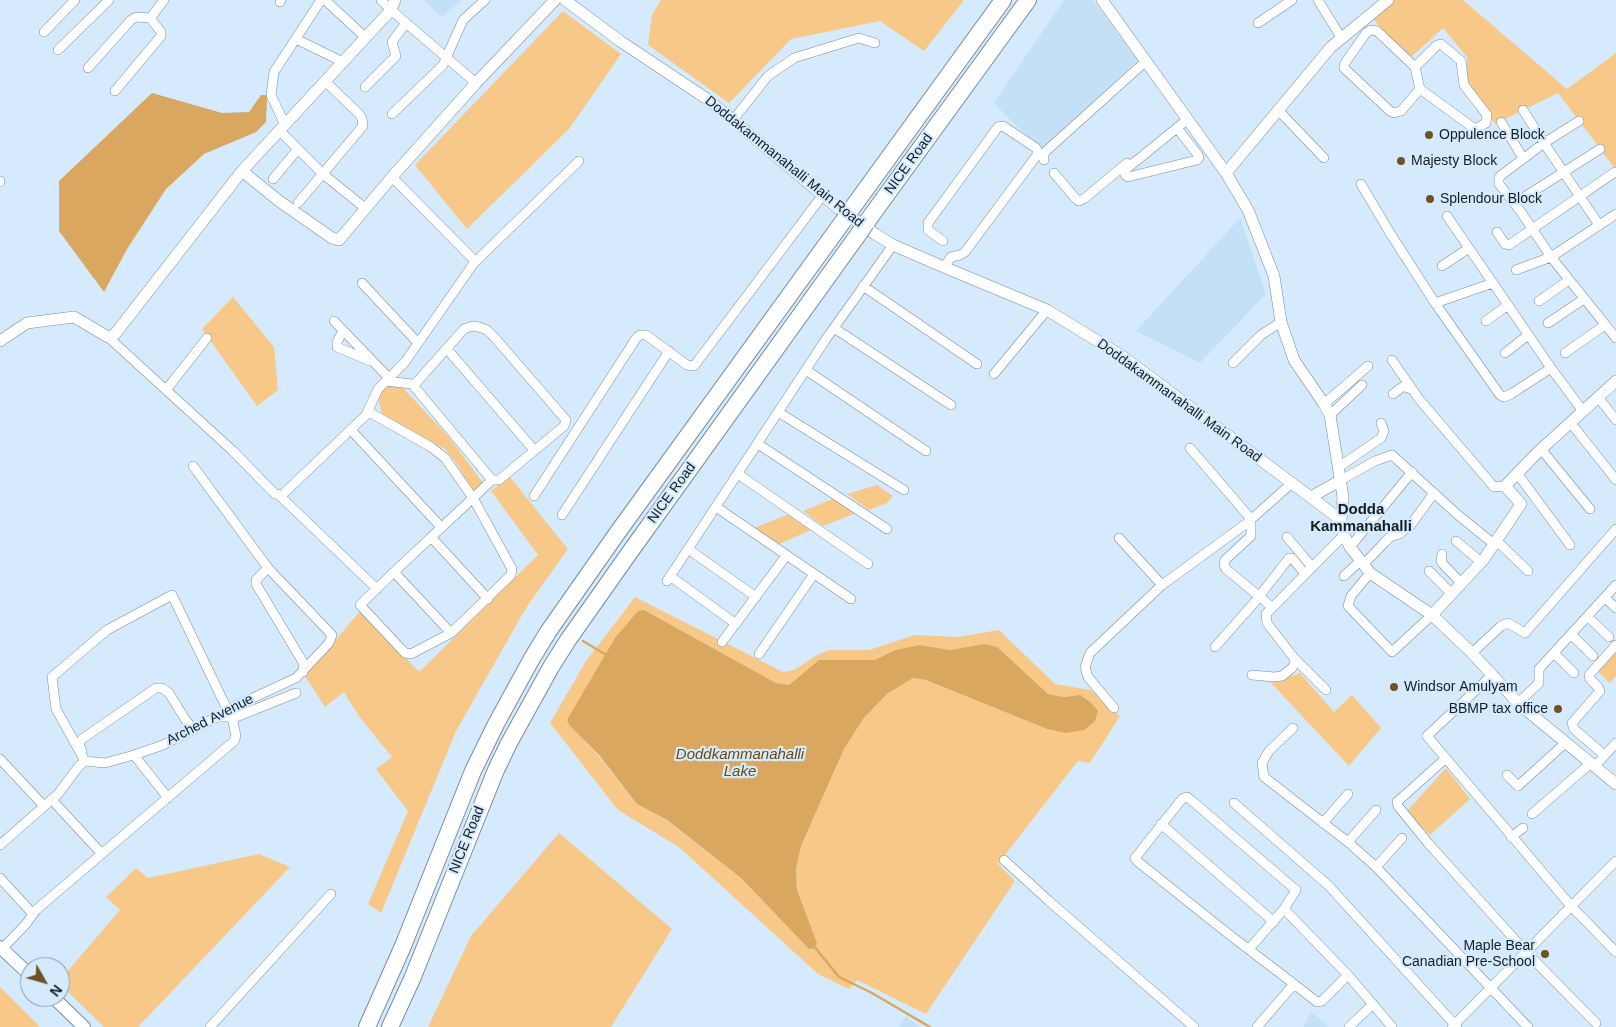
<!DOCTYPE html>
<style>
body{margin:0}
#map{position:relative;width:1616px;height:1027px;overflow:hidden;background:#d5ebfd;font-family:Helvetica,sans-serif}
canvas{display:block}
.north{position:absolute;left:20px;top:957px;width:50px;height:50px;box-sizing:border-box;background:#d5ebfd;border:1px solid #8899a6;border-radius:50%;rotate:128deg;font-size:14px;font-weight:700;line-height:20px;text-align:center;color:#151d23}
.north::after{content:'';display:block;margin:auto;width:18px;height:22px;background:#6f5125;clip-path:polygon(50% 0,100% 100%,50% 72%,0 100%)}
</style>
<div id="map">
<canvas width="1616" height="1027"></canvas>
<div class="north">N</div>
</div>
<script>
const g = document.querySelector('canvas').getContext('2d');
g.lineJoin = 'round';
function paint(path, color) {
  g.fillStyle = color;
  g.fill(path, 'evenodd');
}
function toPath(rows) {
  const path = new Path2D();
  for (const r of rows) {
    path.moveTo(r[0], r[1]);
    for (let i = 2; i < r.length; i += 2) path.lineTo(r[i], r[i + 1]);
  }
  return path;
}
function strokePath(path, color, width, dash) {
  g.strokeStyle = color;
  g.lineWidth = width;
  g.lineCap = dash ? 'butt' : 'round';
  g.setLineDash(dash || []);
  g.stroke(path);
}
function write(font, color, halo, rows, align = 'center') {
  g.font = font + ' Helvetica,sans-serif';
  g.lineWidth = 4.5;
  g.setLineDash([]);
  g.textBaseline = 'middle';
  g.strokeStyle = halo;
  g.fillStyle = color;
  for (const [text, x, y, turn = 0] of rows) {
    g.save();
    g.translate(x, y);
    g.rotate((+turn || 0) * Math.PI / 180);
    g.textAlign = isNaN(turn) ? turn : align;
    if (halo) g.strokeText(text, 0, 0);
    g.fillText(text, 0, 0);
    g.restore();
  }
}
paint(toPath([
 [424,0,462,0,442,17],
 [1064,0,1093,0,1138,60,1041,151,994,103],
 [1240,218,1266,294,1200,363,1136,331],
 [1311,1012,1329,1027,1303,1027],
 [906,1017,921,1027,899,1027]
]), '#c3e0f7');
paint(toPath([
 [661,0,964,0,924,51,880,21,791,39,729,103,648,45,652,15],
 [1393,0,1463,0,1567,89,1616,53,1616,170,1558,93,1495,124,1467,79,1467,57,1443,28,1409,59,1374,20],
 [563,11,621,54,569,129,467,229,415,165],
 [233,297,274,347,278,390,257,406,202,329],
 [390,386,403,388,448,436,483,483,474,492,457,464,445,449,383,417,378,399,380,391],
 [509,476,568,549,526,608,456,731,381,913,368,904,408,811,376,769,392,757,358,715,344,692,325,707,305,676,361,610,419,672,538,555,491,491],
 [877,485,893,496,887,503,869,510,847,494],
 [835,498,856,513,823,526,803,511],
 [789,514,813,529,777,545,754,528],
 [635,597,783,672,794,670,817,655,829,650,869,650,915,635,958,637,999,630,1055,684,1091,690,1120,716,1090,763,1078,761,998,864,1015,881,926,1014,857,980,849,989,818,974,679,847,618,810,550,723,586,661],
 [644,610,776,683,789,685,819,660,875,660,895,650,920,645,950,650,984,644,1048,694,1064,697,1080,695,1065,733,1047,729,926,680,913,678,887,694,863,719,844,749,801,846,796,869,797,890,817,943,809,949,741,878,666,820,637,804,598,755,570,726],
 [1616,651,1616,676,1610,683,1598,672],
 [1300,673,1334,712,1352,695,1381,728,1349,766,1271,683],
 [1446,768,1470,799,1430,835,1406,812],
 [559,833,672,929,611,1027,428,1027,471,936],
 [259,854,290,867,138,1027,104,1027,60,984,60,980,120,910,106,897,136,868,148,878],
 [0,987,40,1027,0,1027]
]), '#f7c887');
paint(toPath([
 [152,93,222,113,249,112,261,95,267,95,266,122,256,132,204,154,166,189,127,249,104,292,59,231,59,181],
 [644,610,776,683,789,685,819,660,875,660,895,650,920,645,950,650,984,644,997,647,1048,694,1064,697,1080,695,1091,703,1098,711,1095,721,1084,730,1065,733,1047,729,926,680,913,678,887,694,863,719,844,749,801,846,796,869,797,890,817,943,814,948,809,949,741,878,667,820,637,804,599,755,570,726,567,720,615,638,638,611]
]), '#d9a75f');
strokePath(toPath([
 [583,641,608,656],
 [813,945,839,977,872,993,930,1027]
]), '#d9a75f', 2.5);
const minor = toPath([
 [325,0,365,37],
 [381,0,391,10,476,83],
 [1318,0,1342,39],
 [280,2,281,0],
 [1258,23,1292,0],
 [1371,30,1377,31,1415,67,1437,45,1441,44,1461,61,1464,85,1487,115,1486,123,1475,129,1420,89,1401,111,1394,113,1390,111,1344,68,1345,63,1366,33,1371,30],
 [44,32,75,0],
 [296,39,343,62],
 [58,50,109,0],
 [1415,67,1420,89],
 [88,68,131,20,136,17,150,18,152,16,164,0],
 [365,87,396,56,392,42,406,23],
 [115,91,161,36,161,32,150,18],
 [1278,110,1324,158],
 [1523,110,1544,143,1579,121],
 [392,114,443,65,463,20,485,0],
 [733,120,768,76,794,58,859,38,875,43],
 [1501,122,1523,158],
 [285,125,271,95,274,72,321,0],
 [1177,128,1198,155,1199,157,1197,160,1128,177,1125,175,1125,170,1188,119],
 [280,131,323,174,365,208],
 [1044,160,1043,158,1045,152,1146,61],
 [1054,173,1076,199,1079,201,1085,198,1127,163],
 [273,179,298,149],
 [0,181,0,182],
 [1361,184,1390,233,1435,303,1493,283],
 [298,203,363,126,362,119,360,115,325,81],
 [1515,203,1600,149],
 [1447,216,1551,368,1582,410],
 [1599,225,1544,143,1499,177,1499,184,1521,212,1551,257,1616,338],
 [1497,232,1505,244,1509,245,1615,172],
 [943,241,928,230,928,223,998,127,1003,126,1036,148,1037,150,1037,155,965,252,960,255,951,257,944,267],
 [474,263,579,161],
 [1442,266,1469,248],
 [1516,270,1551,257,1616,214],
 [362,283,418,343],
 [863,286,977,364],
 [1539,301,1569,280],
 [1435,303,1500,395,1504,397,1511,394,1551,368],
 [334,321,389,378],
 [1486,321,1508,305],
 [1548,323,1584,299],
 [834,328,951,405],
 [343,331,337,342,337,347,370,361],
 [108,337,233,451,275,494,282,495,366,415,378,389,405,362,474,263,473,259,392,177],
 [447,349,534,450],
 [1505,353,1528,335],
 [1565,353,1605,325],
 [1392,360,1419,399,1494,487,1505,486],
 [1233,363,1261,335,1281,322],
 [806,370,926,451],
 [994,374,1047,310],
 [412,384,492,480],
 [166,390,207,338],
 [1393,394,1402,387,1405,387,1411,389],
 [1598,397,1616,420],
 [1324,404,1368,366],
 [369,412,431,447,445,458,473,498,512,569,511,575,451,633,411,654,405,653,360,605,394,572,473,498,492,480,499,480,564,426,566,420,495,338,487,330,479,327,472,326,464,329,416,383,412,384,386,381],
 [778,412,904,490],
 [1330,415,1362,385],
 [1570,422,1616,480],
 [351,430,441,527],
 [758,444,887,529],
 [1190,448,1251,519,1251,536,1225,560,1224,565,1226,569,1272,607],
 [1541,449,1590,509],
 [193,466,268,568,332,635,329,643,296,678,231,708,222,717],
 [1339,467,1381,438,1384,431,1381,423],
 [1517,473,1570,545],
 [738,474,868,564],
 [1341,480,1375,461,1392,455,1458,515,1495,545],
 [279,495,377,589],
 [534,496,637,337,640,335,646,335,687,365,694,366,822,196],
 [716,507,851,599],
 [562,515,669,351],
 [431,537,488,599],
 [1287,537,1312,567],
 [1119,538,1162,585],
 [1456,541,1481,562],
 [1497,541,1528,571],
 [1350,547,1412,472],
 [688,549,756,597],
 [1442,554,1441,561,1443,564,1462,584],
 [1363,565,1385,542,1390,537,1399,534,1410,526,1434,493],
 [268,568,256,580,256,584,304,664,303,672],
 [1429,571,1452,594],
 [394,572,451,633],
 [1370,573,1351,596,1348,606,1392,652,1432,615],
 [670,576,736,624],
 [1344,576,1360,561],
 [667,581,826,339,893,245],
 [1605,598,1616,608],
 [1588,617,1609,637],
 [1571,634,1593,656],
 [722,642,786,556],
 [1215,647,1254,603,1289,558,1292,558,1305,574],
 [1472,653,1501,626,1508,623,1525,633,1616,529],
 [1554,653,1574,673],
 [759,654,814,574],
 [1294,658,1326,690],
 [1252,675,1274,677,1282,676,1292,668,1295,663,1294,658,1267,623,1266,614,1344,535],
 [1492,675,1427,736,1571,906,1616,952],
 [1518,703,1539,683,1539,669,1616,585],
 [1114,708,1088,677,1085,667,1090,653,1162,585,1247,523,1292,483],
 [1293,728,1269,751,1262,763,1264,777,1348,842,1376,867,1528,1027],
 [82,751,79,744,82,739,156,688,162,688,169,693,185,719,194,730],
 [134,755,168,798],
 [1604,755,1574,729,1572,723,1600,691,1598,687,1590,679,1589,675,1616,645],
 [0,759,44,806],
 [1445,759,1397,802,1398,806,1428,843,1526,952,1596,1023],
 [85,761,56,709,52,677,107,630,172,595,228,711],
 [1595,766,1616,743],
 [1507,775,1518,786,1562,746,1564,741],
 [52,800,102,854],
 [1234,803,1329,886,1457,1027],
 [1532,814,1591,763],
 [1323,823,1348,794],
 [1161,824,1274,922],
 [1511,837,1523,828],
 [1348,842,1376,810],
 [0,845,58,794,79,766,85,761,105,763,134,755,163,745,217,717,236,717,296,693],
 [1004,860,1049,901,1194,1027],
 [1376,867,1402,838],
 [0,878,33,914],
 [2,949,26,924,36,910,234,741,236,736,232,717],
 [1249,949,1284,909],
 [1294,984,1226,932,1137,861,1135,858,1182,799,1187,797,1191,800,1296,890,1284,909,1348,975,1392,1027],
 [210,1027,331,894],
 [1257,1027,1294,984,1317,1002,1322,1001,1348,975],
 [1349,1027,1373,1004],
 [1452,1027,1616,861]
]);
const tertiary = toPath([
 [565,0,620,41,710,101,838,208,875,234,893,245,939,265,1047,310,1122,356,1341,520],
 [1102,0,1226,173,1248,210,1274,276,1281,322,1294,360,1324,404,1330,415,1343,497,1341,520,1344,535,1350,547,1370,573,1432,615,1470,651,1519,704,1616,784],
 [242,171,279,201,332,238,339,240,392,177,476,83,555,0],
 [1226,173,1331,47,1388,0],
 [0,341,27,323,74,317,108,337,115,334,242,171,391,10,395,0],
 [1311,497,1341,480],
 [1432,615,1484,559,1521,504,1505,486,1537,453,1616,381]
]);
const secondary = toPath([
 [0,947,30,975],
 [53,997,84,1027]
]);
const motorway = toPath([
 [850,211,1003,0],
 [866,223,1028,0],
 [367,1027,403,946,473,771,496,724,531,660,548,632,618,532,844,220],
 [390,1027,412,979,496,770,509,743,551,667,568,640,630,552,860,232]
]);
strokePath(minor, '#788c9c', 10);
strokePath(tertiary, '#788c9c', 12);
strokePath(secondary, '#788c9c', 14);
strokePath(motorway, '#788c9c', 18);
strokePath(minor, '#fff', 9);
strokePath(tertiary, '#fff', 11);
strokePath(secondary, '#fff', 12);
strokePath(motorway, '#fff', 16);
const motorwayBridge = toPath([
 [844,220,850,211],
 [860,232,866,223]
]);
strokePath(motorwayBridge, '#788c9c', 18, []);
strokePath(motorwayBridge, '#fff', 16);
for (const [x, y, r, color] of [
 [1429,135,5,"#6f5125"],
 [1401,161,5,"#6f5125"],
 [1430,199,5,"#6f5125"],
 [1394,687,5,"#6f5125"],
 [1558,709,5,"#6f5125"],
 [1545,954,5,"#6f5125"]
]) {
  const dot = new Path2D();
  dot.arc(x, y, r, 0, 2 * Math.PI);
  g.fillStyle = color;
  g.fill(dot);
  strokePath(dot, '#d5ebfd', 2);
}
write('14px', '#151d23', '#d5ebfd', [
 ["Oppulence Block",1439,135],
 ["Majesty Block",1411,161],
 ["Splendour Block",1440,199],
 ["Windsor Amulyam",1404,687],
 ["BBMP tax office",1548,709,"right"],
 ["Maple Bear",1535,946,"right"],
 ["Canadian Pre-School",1535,962,"right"]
], 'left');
write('14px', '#151d23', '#d5ebfd', [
 ["Doddakammanahalli Main Road",784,162,39],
 ["NICE Road",909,164,-54],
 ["Doddakammanahalli Main Road",1179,401,36],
 ["NICE Road",672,493,-54],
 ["Arched Avenue",210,720,-27],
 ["NICE Road",467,840,-68]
]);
write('bold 15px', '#151d23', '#d5ebfd', [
 ["Dodda",1361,510],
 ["Kammanahalli",1361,527]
]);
write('italic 15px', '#6a4910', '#d5ebfd', [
 ["Doddkammanahalli",740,755],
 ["Lake",740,772]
]);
</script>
